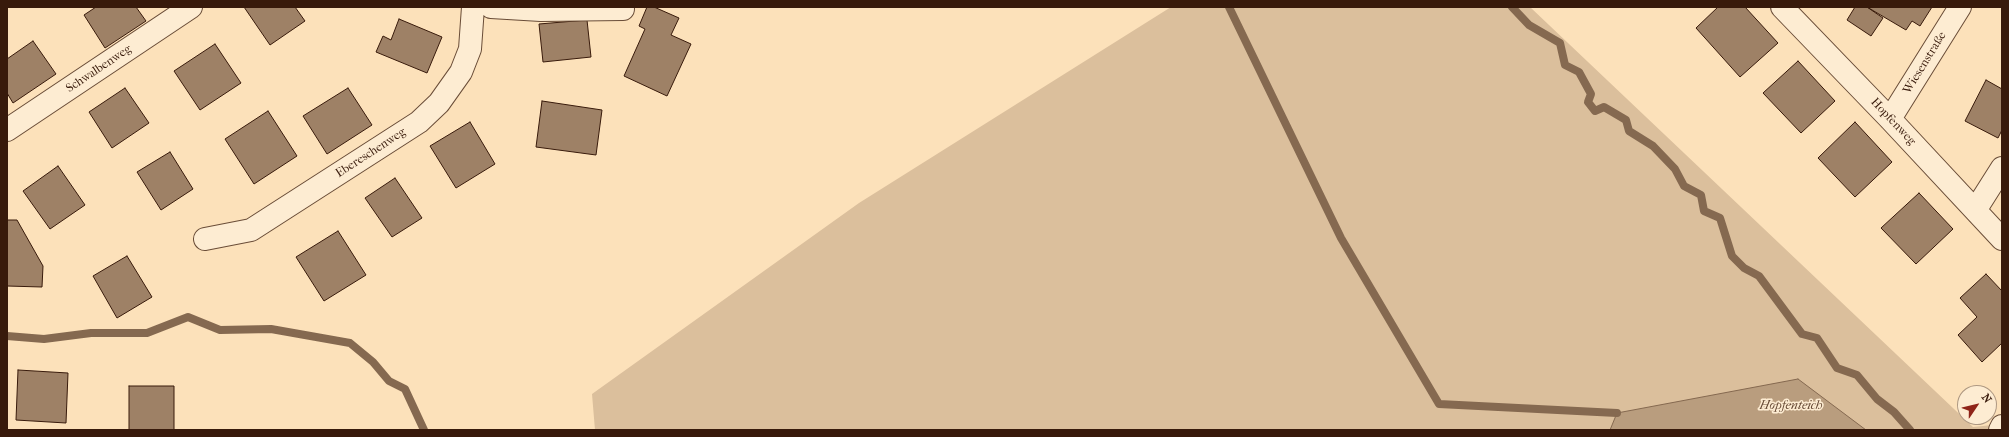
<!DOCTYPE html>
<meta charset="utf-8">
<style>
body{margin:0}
#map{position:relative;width:2009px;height:437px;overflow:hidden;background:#fce1ba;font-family:"IM FELL French Canon",serif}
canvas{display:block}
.frame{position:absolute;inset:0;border:8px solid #381a0b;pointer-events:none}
.north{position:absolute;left:1957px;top:385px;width:40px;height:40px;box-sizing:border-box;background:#fdecd2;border:1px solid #ae9882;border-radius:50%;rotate:55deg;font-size:11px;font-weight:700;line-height:16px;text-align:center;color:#381a0b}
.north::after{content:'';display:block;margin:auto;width:14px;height:18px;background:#8f2418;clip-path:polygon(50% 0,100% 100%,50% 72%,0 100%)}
</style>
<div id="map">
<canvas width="2009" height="437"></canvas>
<div class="frame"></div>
<div class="north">N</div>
</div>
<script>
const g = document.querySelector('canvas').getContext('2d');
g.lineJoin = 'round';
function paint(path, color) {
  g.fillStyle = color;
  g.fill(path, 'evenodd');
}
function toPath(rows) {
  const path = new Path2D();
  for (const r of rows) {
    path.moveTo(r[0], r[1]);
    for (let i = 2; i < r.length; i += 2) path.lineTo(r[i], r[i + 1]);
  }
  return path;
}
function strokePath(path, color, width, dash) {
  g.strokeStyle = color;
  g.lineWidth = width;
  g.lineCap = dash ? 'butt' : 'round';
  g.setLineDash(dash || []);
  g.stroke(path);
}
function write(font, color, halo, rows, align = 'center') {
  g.font = font + ' "IM FELL French Canon",serif';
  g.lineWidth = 3;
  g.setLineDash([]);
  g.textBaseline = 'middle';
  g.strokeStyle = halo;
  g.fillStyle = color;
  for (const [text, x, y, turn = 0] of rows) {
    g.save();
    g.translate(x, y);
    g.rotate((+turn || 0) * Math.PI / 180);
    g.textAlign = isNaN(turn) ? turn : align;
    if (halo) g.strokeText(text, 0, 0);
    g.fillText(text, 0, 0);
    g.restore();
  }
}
paint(toPath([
 [1171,7,1530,7,1973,427,2002,424,2002,430,595,430,592,394,859,203]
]), '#dbbf9c');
const water = toPath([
 [1798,379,1866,430,1610,430,1617,413,1798,379]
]);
paint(water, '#b99d7e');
strokePath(water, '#856950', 1);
strokePath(toPath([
 [1229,7,1341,238,1439,404,1617,413],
 [1512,7,1529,25,1560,43,1565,65,1579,72,1591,94,1588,102,1595,111,1604,107,1626,120,1629,131,1653,146,1675,169,1684,186,1701,195,1704,211,1720,218,1732,256,1744,268,1759,276,1802,334,1817,338,1837,368,1857,375,1877,399,1894,412,1910,430],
 [7,336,44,339,91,333,147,333,188,317,220,330,271,329,350,343,373,362,389,381,405,389,424,430]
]), '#856950', 8);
const building = toPath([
 [96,7,136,7,146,21,105,48,84,15,96,7],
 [244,7,295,7,305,21,270,45,244,7],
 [647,7,654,7,679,18,671,35,691,44,667,96,624,76,645,29,639,26,647,7],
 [1718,7,1745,7,1778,43,1740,77,1696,28,1718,7],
 [1855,7,1867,7,1883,18,1871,36,1847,20,1855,7],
 [1867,7,1932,7,1920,26,1912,21,1906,30,1867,7],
 [399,19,442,37,427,73,376,52,383,36,391,40,399,19],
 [587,20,591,57,543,62,539,24,587,20],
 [33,41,56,74,13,103,7,93,7,59,33,41],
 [215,44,241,83,200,110,174,71,215,44],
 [1798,61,1835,101,1801,133,1763,93,1798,61],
 [1986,80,2002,89,2002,130,1998,138,1965,121,1986,80],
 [125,88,149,123,112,148,89,112,125,88],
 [348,88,372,125,327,154,303,116,348,88],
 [542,101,602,110,596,155,536,147,542,101],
 [268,111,297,156,254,184,225,139,268,111],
 [470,122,495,164,456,188,430,146,470,122],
 [1855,122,1892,162,1855,197,1818,158,1855,122],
 [170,152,193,189,161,210,137,172,170,152],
 [58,166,85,205,50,229,23,191,58,166],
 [395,178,422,218,392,237,365,198,395,178],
 [1919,193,1953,229,1916,264,1881,228,1919,193],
 [7,220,17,220,43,266,42,287,7,286,7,220],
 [338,231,366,275,324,301,296,257,338,231],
 [127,256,152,297,117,318,93,276,127,256],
 [1986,274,2002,291,2002,343,1982,362,1958,335,1977,317,1960,298,1986,274],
 [18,370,68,373,66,423,16,420,18,370],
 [129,386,174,386,174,430,129,430,129,386]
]);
paint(building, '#9e8166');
strokePath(building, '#381a0b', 1);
const minor = toPath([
 [491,7,541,10,623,9],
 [1782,7,1890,119,2002,239],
 [1890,119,1960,7],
 [7,130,191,7],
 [1976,209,2002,168],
 [205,239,251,230,419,122,439,103,461,72,470,49,473,7]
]);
const tertiary = toPath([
 [2000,430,2002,426]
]);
strokePath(minor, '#694c37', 24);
strokePath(tertiary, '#694c37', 24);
strokePath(minor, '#fdecd2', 22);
strokePath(tertiary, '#fdecd2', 22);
write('12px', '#381a0b', '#fdecd2', [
 ["Wiesenstraße",1925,63,-58],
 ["Schwalbenweg",99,69,-34],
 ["Hopfenweg",1893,122,47],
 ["Ebereschenweg",371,153,-33]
]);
write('italic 13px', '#654833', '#fdecd2', [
 ["Hopfenteich",1791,406]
]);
</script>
